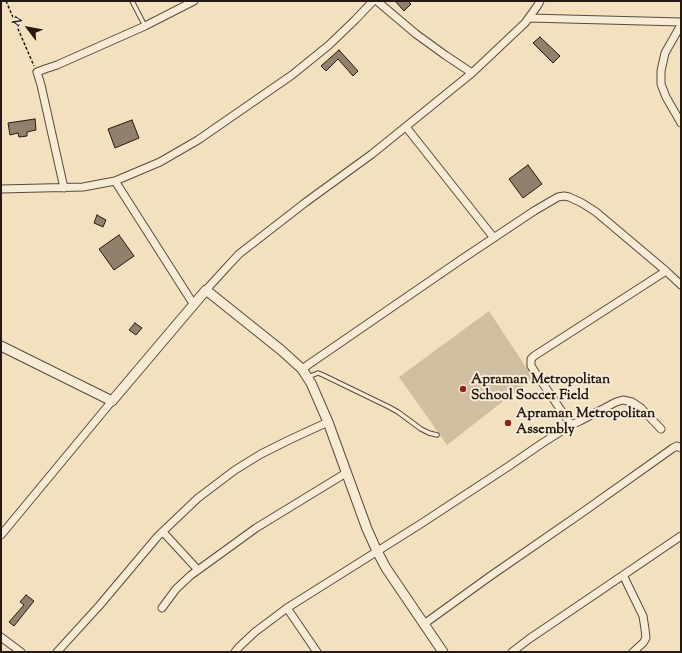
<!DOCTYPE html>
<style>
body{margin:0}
#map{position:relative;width:682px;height:653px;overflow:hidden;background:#f3e0be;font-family:"Sorts Mill Goudy",serif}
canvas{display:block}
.frame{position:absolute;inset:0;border:2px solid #261914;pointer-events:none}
.north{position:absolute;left:8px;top:8px;width:40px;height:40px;-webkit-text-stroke:3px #f7ebd5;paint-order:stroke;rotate:302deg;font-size:11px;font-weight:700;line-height:16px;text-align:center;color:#261914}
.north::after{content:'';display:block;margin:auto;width:14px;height:18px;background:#261914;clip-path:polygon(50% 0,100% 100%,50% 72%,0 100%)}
</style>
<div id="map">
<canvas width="682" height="653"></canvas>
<div class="frame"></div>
<div class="north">N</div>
</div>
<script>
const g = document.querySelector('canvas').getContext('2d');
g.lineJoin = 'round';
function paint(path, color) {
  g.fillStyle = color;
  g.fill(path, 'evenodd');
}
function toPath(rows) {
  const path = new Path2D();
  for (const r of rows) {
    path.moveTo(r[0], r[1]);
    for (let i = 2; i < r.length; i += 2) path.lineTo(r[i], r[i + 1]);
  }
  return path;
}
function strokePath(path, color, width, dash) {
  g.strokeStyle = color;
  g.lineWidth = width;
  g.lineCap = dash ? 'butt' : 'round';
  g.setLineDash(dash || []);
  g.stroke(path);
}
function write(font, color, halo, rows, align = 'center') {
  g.font = font + ' "Sorts Mill Goudy",serif';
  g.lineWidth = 4;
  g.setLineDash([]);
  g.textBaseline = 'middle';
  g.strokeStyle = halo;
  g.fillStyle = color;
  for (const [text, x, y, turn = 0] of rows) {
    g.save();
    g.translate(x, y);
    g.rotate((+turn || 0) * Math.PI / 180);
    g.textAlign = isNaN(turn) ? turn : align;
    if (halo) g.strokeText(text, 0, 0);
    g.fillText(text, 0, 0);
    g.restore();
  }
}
paint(toPath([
 [489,311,533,378,447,445,399,377]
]), '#d0bea1');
const building = toPath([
 [395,1,408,1,411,4,404,11,395,1],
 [540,37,560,56,553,63,533,43,540,37],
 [339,50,358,71,353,76,338,59,326,71,321,66,339,50],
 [35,119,36,130,27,132,27,136,19,137,18,133,10,135,8,123,35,119],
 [132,120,139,138,115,148,108,129,132,120],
 [528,165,542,184,523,198,509,179,528,165],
 [97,215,106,220,103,227,94,223,97,215],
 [119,235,134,256,114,270,99,249,119,235],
 [135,323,142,328,136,335,129,330,135,323],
 [26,595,34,601,14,626,9,622,24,605,20,602,26,595]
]);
paint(building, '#91806c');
strokePath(building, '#261914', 1);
const service = toPath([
 [132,1,145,26],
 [308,377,318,373,323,375,389,407,398,412,421,429,429,433,437,435]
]);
const minor = toPath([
 [377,1,416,34,445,55,472,73],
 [529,18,681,22],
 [681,25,665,53,661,71,661,84,666,97,681,123],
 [406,127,494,238],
 [115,181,194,305],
 [64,188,41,85,37,72,45,69,57,65,145,26,194,1],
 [1,189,83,187,115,181,160,162,198,140,292,75,329,45,355,20,373,1],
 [206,290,226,268,239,254,306,202,372,154,472,73,525,23,538,5,540,1],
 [302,369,462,259,534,211,558,197,564,196,569,197,582,203,596,212,666,271,681,285],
 [571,425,531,366,531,359,534,356,666,271],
 [163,532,198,570],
 [1,535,112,401],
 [623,575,643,616,645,629,646,638,643,643,633,652],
 [162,608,176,589,191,575,205,565,256,528,346,473],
 [287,608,317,652],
 [424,624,489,577,583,512,673,448,677,446,681,448],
 [1,637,21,652],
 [57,652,99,606,158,536,198,498,235,470,261,454,289,440,328,422],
 [235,652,239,647,255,632,287,608,419,525,509,466,541,444,571,425,580,421,616,402,623,400,632,402,641,408,661,429],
 [512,652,529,639,681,536]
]);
const tertiary = toPath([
 [1,346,112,401,206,290,281,350,302,369,311,383,328,422,367,529,377,551,386,568,443,652]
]);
strokePath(service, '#594b3e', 5.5);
strokePath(minor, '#594b3e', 9);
strokePath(tertiary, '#594b3e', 11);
strokePath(toPath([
 [6,1,34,66]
]), '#261914', 1.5, [3, 2]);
strokePath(service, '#f7ebd5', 3.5);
strokePath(minor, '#f7ebd5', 7);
strokePath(tertiary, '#f7ebd5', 9);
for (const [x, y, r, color] of [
 [463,389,4,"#8f2418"],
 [508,423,4,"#8f2418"]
]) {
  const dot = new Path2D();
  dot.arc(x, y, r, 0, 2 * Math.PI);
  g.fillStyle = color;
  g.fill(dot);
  strokePath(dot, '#f7ebd5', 1.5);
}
write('bold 14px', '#261914', '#f7ebd5', [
 ["Apraman Metropolitan",471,381],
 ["School Soccer Field",471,397],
 ["Apraman Metropolitan",516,415],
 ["Assembly",516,431]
], 'left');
</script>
